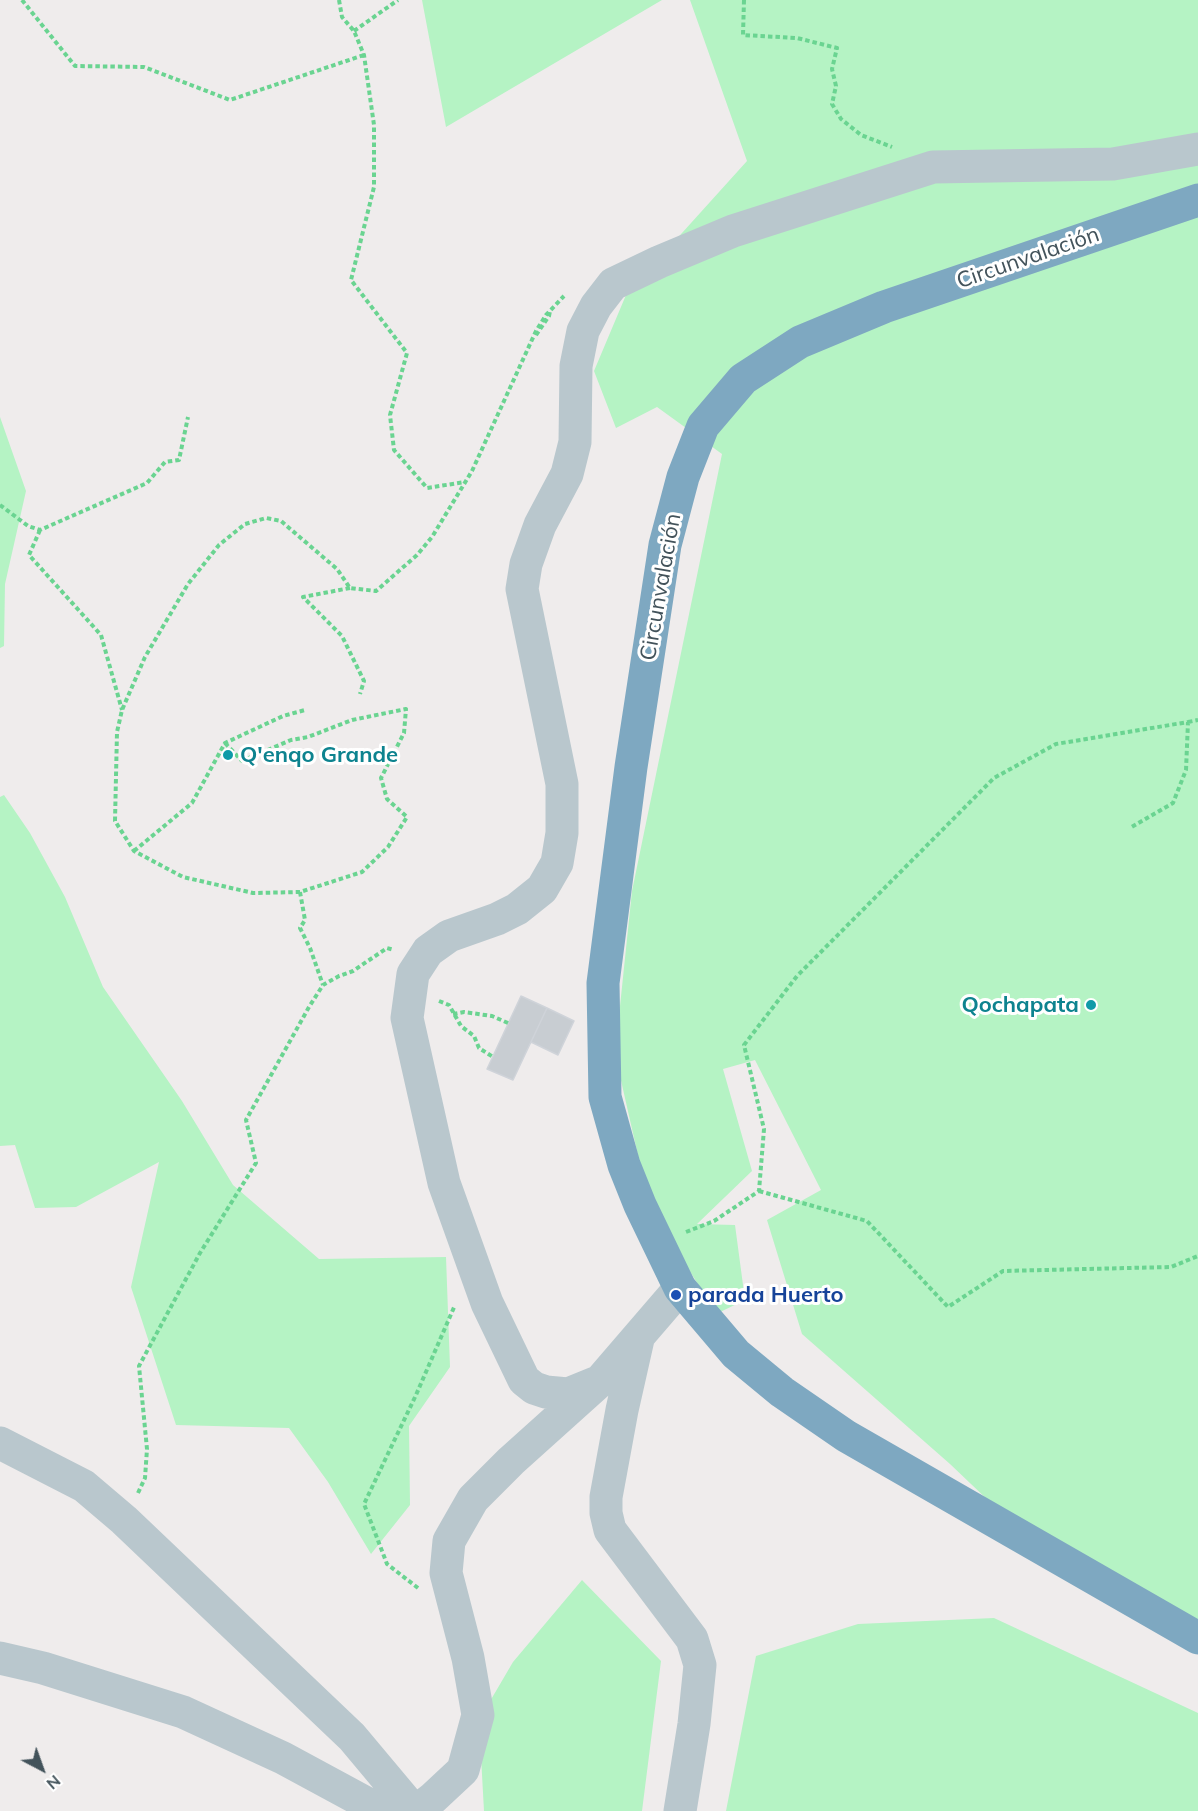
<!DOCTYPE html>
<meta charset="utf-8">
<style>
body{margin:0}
#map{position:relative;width:1198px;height:1811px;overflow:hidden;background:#efecec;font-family:Mulish,sans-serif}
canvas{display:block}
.north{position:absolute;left:12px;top:1739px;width:60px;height:60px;-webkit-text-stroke:4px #fff;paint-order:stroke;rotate:139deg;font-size:16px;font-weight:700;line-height:24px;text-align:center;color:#43535b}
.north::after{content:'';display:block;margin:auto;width:21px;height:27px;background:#43535b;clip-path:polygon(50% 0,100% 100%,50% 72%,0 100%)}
</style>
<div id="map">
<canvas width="1198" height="1811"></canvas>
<div class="north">N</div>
</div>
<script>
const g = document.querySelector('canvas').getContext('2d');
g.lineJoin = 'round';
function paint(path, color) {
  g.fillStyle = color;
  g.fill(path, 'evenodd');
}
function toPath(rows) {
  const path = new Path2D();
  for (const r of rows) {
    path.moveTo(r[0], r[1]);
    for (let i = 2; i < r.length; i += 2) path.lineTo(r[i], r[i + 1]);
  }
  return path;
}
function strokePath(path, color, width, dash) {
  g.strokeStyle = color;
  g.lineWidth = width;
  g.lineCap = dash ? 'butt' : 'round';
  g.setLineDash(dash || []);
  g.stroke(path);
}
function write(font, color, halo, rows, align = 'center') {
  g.font = font + ' Mulish,sans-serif';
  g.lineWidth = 6;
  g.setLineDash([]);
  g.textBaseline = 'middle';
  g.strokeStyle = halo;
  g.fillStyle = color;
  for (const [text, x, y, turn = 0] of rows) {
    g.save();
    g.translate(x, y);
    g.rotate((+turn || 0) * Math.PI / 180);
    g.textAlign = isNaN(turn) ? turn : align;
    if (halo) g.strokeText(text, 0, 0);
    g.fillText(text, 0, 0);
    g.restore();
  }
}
paint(toPath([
 [422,0,662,0,446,127],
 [690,0,1198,0,1198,1620,992,1504,950,1464,802,1334,767,1220,821,1190,755,1060,723,1069,752,1171,697,1224,735,1225,745,1300,716,1314,649,1204,615,1054,632,891,722,454,657,407,616,428,594,371,626,295,747,161],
 [0,417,26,491,5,584,4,646,0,648],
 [4,795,30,833,65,897,103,987,182,1101,233,1185,319,1259,446,1257,450,1367,409,1426,410,1505,371,1554,328,1482,289,1428,176,1425,131,1287,159,1162,76,1207,35,1208,15,1145,0,1146,0,797],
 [582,1580,661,1661,642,1811,484,1811,479,1720,513,1662],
 [994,1618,1198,1713,1198,1811,726,1811,756,1656,858,1624]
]), '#b5f3c4');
const building = toPath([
 [521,996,547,1008,513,1080,487,1069,521,996],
 [547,1008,574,1021,558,1055,531,1042,547,1008]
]);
paint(building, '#c8cdd2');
strokePath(building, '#cfd3d9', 1.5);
strokePath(toPath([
 [22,0,75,66,144,67,230,100,364,55],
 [339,0,342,17,354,31,364,55,374,125,374,187,351,280,407,353,390,415,394,450,427,488,465,482],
 [744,0,743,35,797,38,837,48,832,69,836,86,832,104,841,119,861,135,892,147],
 [354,31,398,0],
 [536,335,549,316,550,311],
 [0,505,28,526,40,530,147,483,165,462,179,460,188,417],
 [40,530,29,555,101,635,122,710],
 [350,588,303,597,342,636,364,681,360,694],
 [1188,722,1198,720],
 [225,743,242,761,291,740,308,737,352,720,406,709,404,733,381,778,387,799,407,817,388,847,362,872,300,892,253,893,183,877,134,851,115,821,117,732,122,710,145,657,188,584,219,545,245,524,266,518,281,521,337,569,350,588,376,591,417,555,432,537,472,471,536,331,546,315,564,296],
 [134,851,192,803,225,743,283,716,305,710],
 [300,892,305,920,300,928,310,948,323,985],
 [439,1001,449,1005,461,1026,474,1036,479,1048,493,1057],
 [453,1014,464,1012,492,1016,508,1023],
 [759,1191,867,1221,948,1307,1003,1271,1171,1267,1198,1256],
 [686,1232,714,1221,759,1191,764,1129,744,1045,797,976,994,778,1056,744,1188,722,1186,770,1173,803,1130,828],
 [138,1493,145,1478,147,1449,139,1366,200,1253,256,1163,246,1120,309,1007,323,985,339,976,353,971,387,948,394,950],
 [418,1588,387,1564,364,1504,416,1395,455,1305]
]), '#6ad491', 4, [4.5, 3]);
strokePath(toPath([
 [638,1339,622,1410,606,1497,606,1513,610,1530,692,1639,700,1665,694,1724,680,1811],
 [600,1381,568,1394,546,1392,534,1388,524,1380,487,1303,444,1183,407,1018,413,974,428,951,449,936,497,919,517,909,542,889,557,863,562,833,562,784,522,589,526,564,540,525,567,474,575,442,576,366,583,331,596,306,613,284,659,262,733,231,933,167,1113,164,1198,149],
 [0,1443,84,1486,124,1520,352,1737,414,1811],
 [0,1658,43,1668,183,1712,283,1758,381,1811],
 [416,1811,433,1798,463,1770,478,1715,468,1658,446,1573,449,1541,473,1499,511,1461,600,1381,680,1288]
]), '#b9c7cd', 33);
strokePath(toPath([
 [1198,200,884,307,800,342,743,379,703,426,683,477,665,545,631,767,603,983,605,1097,624,1165,640,1205,680,1288,736,1354,782,1392,846,1436,1198,1638]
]), '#7ea8c1', 33);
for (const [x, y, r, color] of [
 [228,755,6,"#0f9aa8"],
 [1091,1005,6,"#0f9aa8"],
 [676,1295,6,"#1a4fb4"]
]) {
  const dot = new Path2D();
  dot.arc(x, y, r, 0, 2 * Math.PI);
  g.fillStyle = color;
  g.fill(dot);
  strokePath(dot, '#fff', 2);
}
write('22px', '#43535b', '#fff', [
 ["Circunvalación",1028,258,-19],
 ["Circunvalación",661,587,-80]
]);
write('bold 22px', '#0d838f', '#fff', [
 ["Q'enqo Grande",240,755],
 ["Qochapata",1079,1005,"right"]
], 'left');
write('bold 22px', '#164399', '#fff', [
 ["parada Huerto",688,1295]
], 'left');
</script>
